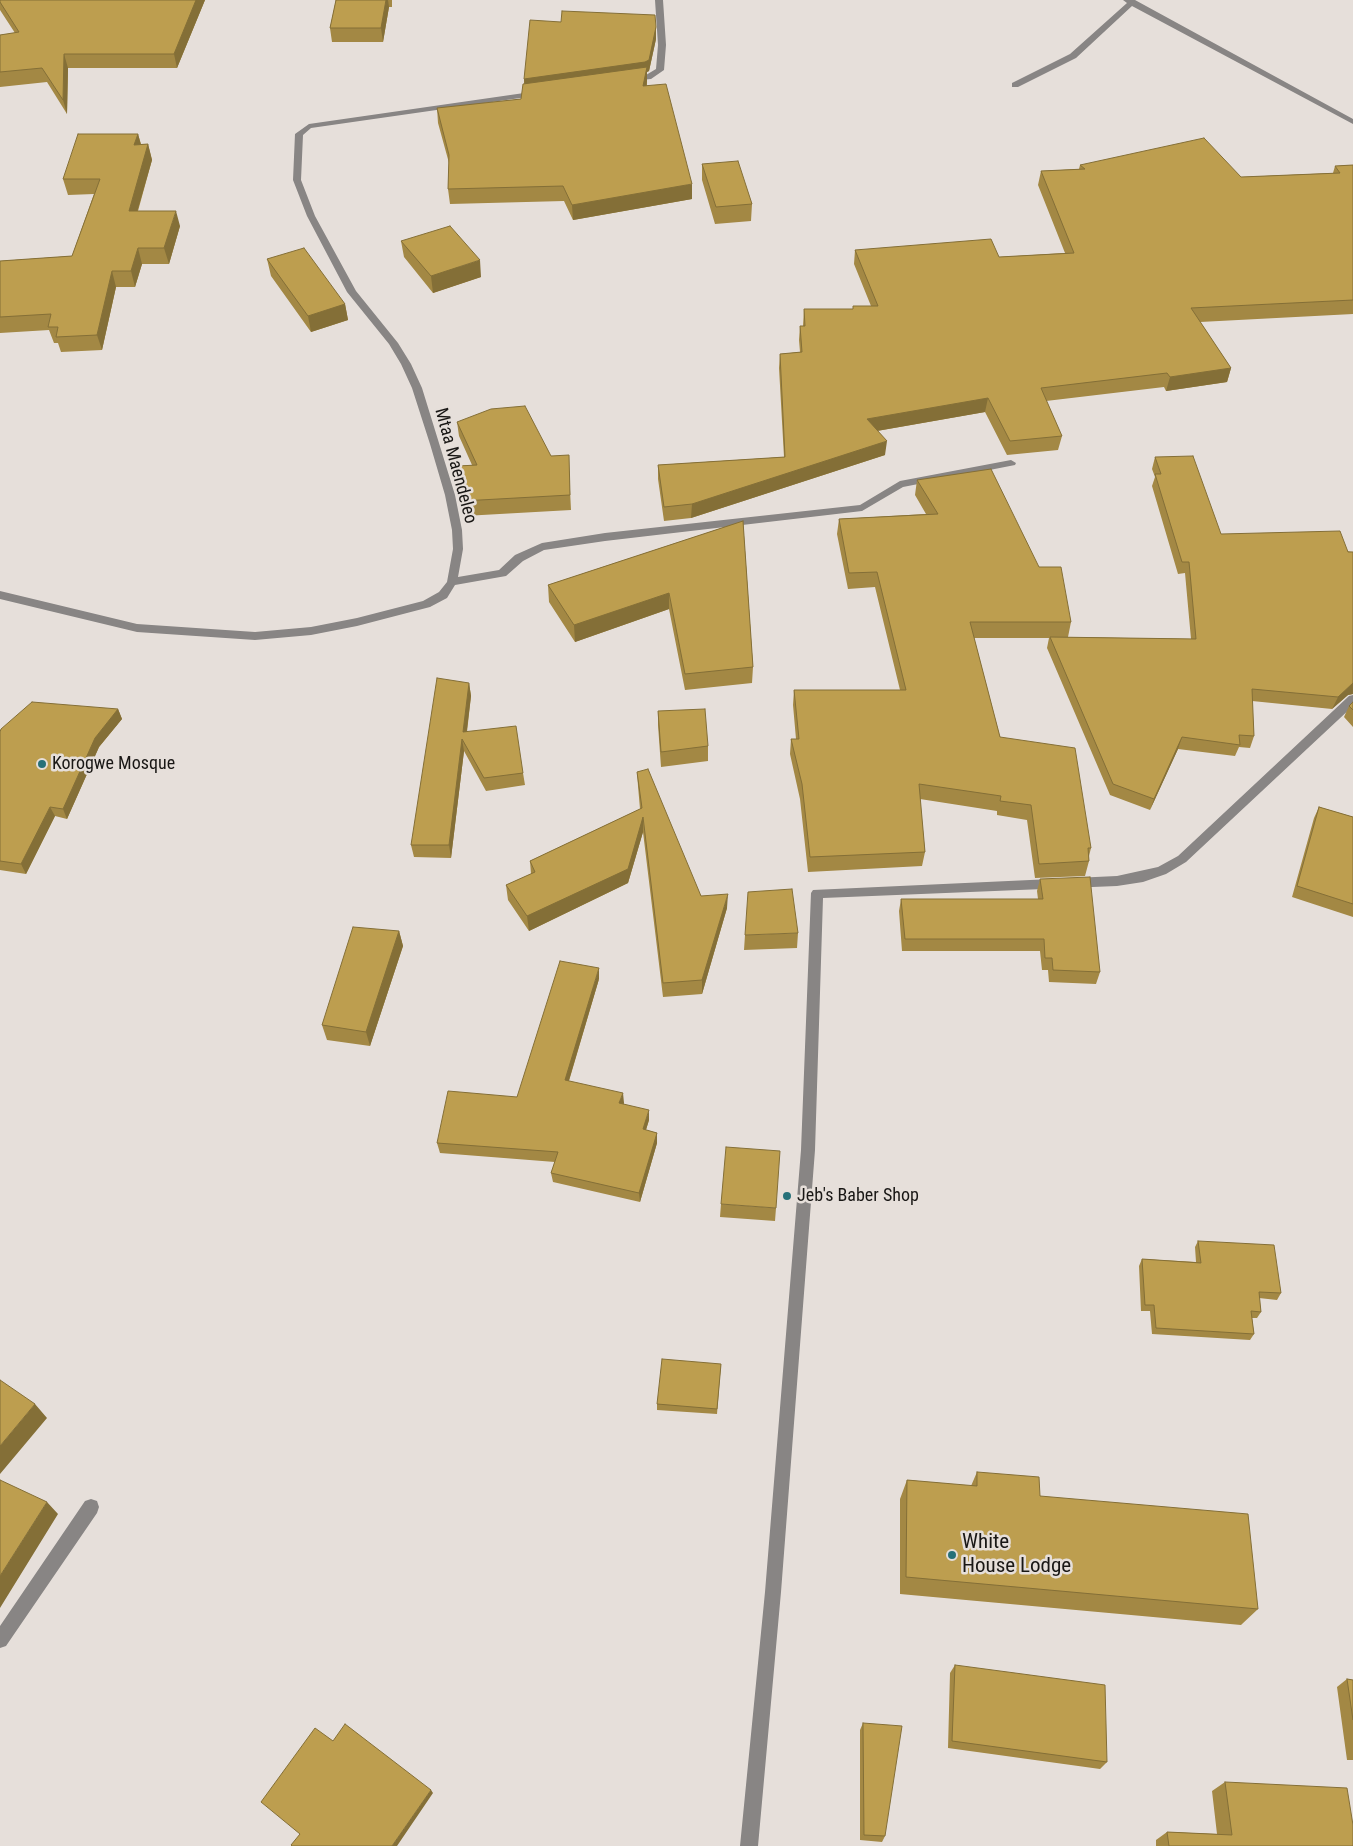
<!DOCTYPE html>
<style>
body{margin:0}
canvas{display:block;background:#e6dfda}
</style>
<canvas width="1353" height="1846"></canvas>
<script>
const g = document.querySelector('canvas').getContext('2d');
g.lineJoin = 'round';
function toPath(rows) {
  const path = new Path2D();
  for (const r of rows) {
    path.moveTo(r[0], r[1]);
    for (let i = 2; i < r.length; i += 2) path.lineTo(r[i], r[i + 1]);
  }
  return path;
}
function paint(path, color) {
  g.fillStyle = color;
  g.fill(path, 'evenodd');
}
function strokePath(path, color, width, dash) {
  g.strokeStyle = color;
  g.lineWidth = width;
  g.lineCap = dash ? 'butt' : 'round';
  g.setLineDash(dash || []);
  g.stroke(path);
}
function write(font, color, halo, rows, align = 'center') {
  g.font = font + ' "Roboto Condensed",sans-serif';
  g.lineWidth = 5;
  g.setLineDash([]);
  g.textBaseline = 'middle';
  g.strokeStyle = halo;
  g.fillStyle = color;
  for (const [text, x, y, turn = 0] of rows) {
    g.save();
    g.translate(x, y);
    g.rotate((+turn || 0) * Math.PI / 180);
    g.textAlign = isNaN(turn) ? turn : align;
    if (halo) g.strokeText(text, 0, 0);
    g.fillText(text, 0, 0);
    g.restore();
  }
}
paint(toPath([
 [655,0,663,0,666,45,664,70,651,79,629,81,629,77,646,75,656,69,658,45,655,0],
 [1123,0,1135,0,1353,119,1353,124,1132,6,1076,58,1018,87,1012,87,1012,83,1070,54,1127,3,1123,0],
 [538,91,542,93,541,95,311,128,303,135,301,180,315,216,356,291,398,343,411,364,422,388,455,495,462,530,463,549,458,577,499,570,515,555,542,543,605,533,860,505,900,481,1011,460,1016,463,1015,465,903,487,862,511,605,541,544,550,523,561,506,576,455,585,447,598,430,607,357,626,311,635,255,640,137,632,0,599,0,591,137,624,255,632,311,627,357,618,423,601,439,592,447,582,453,549,452,530,445,495,430,444,412,388,401,364,389,344,347,292,307,216,293,180,295,134,309,124,538,91],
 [1353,695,1353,706,1186,862,1166,874,1143,882,1117,886,823,898,815,1150,781,1592,758,1846,740,1846,765,1592,801,1150,811,893,813,890,1117,876,1158,867,1178,856,1349,696,1353,695],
 [91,1499,97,1501,99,1507,97,1513,6,1646,0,1648,0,1626,85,1501,91,1499]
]), '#888584');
paint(toPath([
 [0,0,205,0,177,68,68,68,67,114,47,82,0,87,0,35,15,33,0,10],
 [336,0,392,0,392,7,389,7,383,42,332,42,330,28],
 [656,27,656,39,649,71,647,72,647,86,692,199,573,220,564,201,450,204,448,189,449,163,438,123,437,108,521,99,524,84,524,79],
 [138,134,141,144,148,144,152,160,138,211,180,226,169,264,142,264,135,287,116,287,102,350,61,352,58,343,54,343,49,330,0,333,0,261,72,256,94,194,68,195,63,179],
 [702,164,752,204,751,221,715,224,702,180],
 [1080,165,1241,177,1333,173,1335,166,1353,165,1353,314,1200,322,1231,368,1227,382,1166,391,1164,387,1046,401,1062,436,1058,450,1007,455,985,412,877,431,885,455,691,518,664,521,658,479,658,465,784,457,779,368,780,354,800,352,799,340,800,326,803,326,804,309,853,309,853,306,871,306,854,264,855,250,999,257,1065,253,1038,185,1041,171,1079,169],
 [401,241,481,277,433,293,404,257],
 [267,259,345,304,348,320,311,332,271,276],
 [457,422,551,456,569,470,571,510,464,516,458,466,472,465,459,436],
 [1155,457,1221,534,1353,552,1353,694,1348,695,1332,709,1252,701,1254,736,1250,748,1239,747,1235,756,1178,749,1150,810,1110,795,1047,648,1049,638,974,638,1000,737,1091,848,1089,856,1089,861,1085,876,1035,878,1027,820,997,815,997,811,920,799,925,852,922,866,808,872,800,799,790,754,791,739,796,739,793,705,794,690,900,690,875,587,848,589,837,534,839,519,926,514,915,495,917,480,1039,567,1071,622,1068,637,1191,639,1185,573,1178,574,1152,486,1155,477,1152,469],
 [743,521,753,667,752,683,685,690,669,609,575,642,549,602,548,585],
 [469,683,471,696,467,732,523,773,525,785,486,791,464,751,451,858,414,857,411,845],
 [1353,702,1353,727,1344,717,1349,706],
 [118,709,122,719,99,747,67,819,55,816,26,874,0,870,0,732],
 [658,711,708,746,708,761,661,767,658,725],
 [637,772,701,896,727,908,702,994,663,997,643,832,628,883,529,931,508,900,506,885,531,874,530,861,640,809,638,786],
 [1319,807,1353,817,1353,917,1292,897,1314,818],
 [1040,879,1100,972,1096,984,1049,982,1048,970,1042,970,1040,951,902,951,899,911,901,899,1038,899,1037,891],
 [399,931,403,946,370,1046,327,1040,322,1025],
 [798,933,797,948,744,950,745,935],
 [599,979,569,1081,624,1103,623,1104,649,1120,646,1130,657,1133,657,1143,640,1202,553,1182,551,1173,555,1162,440,1153,437,1143,517,1097],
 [721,1204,776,1208,775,1221,720,1217],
 [1198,1241,1281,1293,1277,1300,1259,1298,1261,1312,1257,1318,1252,1318,1254,1334,1250,1340,1152,1334,1150,1311,1141,1311,1139,1266,1142,1259,1196,1262,1195,1247],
 [721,1364,717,1414,657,1410,657,1404],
 [977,1472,1040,1496,1258,1609,1241,1625,900,1594,900,1499,907,1480,971,1486],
 [955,1665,1107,1762,1100,1769,948,1748,950,1673],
 [1347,1679,1353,1680,1353,1760,1347,1760,1337,1687],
 [863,1723,885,1836,882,1842,860,1840,860,1730],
 [1225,1782,1353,1846,1156,1846,1156,1840,1167,1832,1217,1834,1212,1791]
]), '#a38844');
paint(toPath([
 [196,0,205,0,177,68,174,54],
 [386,0,388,0,389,7,383,42,381,28],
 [656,27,656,39,649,71,647,72,647,81,644,101,525,91,524,79],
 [64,54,68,68,67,114,63,100],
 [138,134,142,149,134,145],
 [148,144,152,160,133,226,129,211],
 [692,184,692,199,573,220,572,205],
 [176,211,180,226,169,264,164,248],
 [138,248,142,264,135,287,131,271],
 [480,260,481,277,433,293,431,276],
 [112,271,116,287,102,350,97,335],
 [345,304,348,320,311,332,308,316],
 [1231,368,1227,382,1166,391,1170,377],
 [988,398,985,412,865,433,867,419],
 [887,441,885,455,691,518,692,504],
 [669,593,669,609,575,642,574,625],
 [469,683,471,696,465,745,463,732],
 [1353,683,1353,694,1348,695,1332,709,1338,697],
 [118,709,122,719,99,747,67,819,63,809,95,738],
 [1182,737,1178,749,1150,810,1154,799],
 [462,739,464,751,451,858,449,845],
 [50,807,55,816,26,874,21,864],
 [643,817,643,832,628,883,529,931,527,916],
 [728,894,727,908,702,994,702,980],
 [399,931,403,946,370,1046,366,1032],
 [599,968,599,979,566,1090,565,1080],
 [623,1093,624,1103,620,1113,619,1103],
 [649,1110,649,1120,643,1139,643,1129],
 [657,1133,657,1143,640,1202,639,1193],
 [35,1404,47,1418,0,1474,0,1446],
 [47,1502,58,1514,0,1608,0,1576],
 [431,1790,433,1793,397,1846,392,1846]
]), '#846f37');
const building = toPath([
 [0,0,196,0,174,54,64,54,63,100,42,68,0,72,0,35,19,32,0,2,0,0],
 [336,0,386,0,381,28,330,28,336,0],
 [562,11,655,15,656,27,649,60,645,62,524,79,530,20,561,22,562,11],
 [647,67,643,86,666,84,692,184,572,205,563,186,448,189,449,155,437,108,521,99,523,84,647,67],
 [78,134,138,134,134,145,148,144,129,211,176,211,164,248,138,248,131,271,112,271,97,335,56,337,58,327,48,327,51,314,0,317,0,261,72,256,100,179,63,179,78,134],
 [1204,138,1241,177,1340,173,1335,166,1353,165,1353,300,1191,308,1231,368,1170,377,1167,373,1041,388,1062,436,1010,441,988,398,867,419,887,441,692,504,664,507,658,465,785,457,780,354,802,352,800,326,805,326,804,309,853,309,853,306,878,306,855,250,991,239,999,257,1074,253,1041,171,1085,169,1080,165,1204,138],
 [738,161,752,204,716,207,702,164,738,161],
 [450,226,480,260,431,276,401,241,450,226],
 [304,248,345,304,308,316,267,259,304,248],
 [525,406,551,456,569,455,570,495,462,501,458,466,477,465,457,422,491,409,525,406],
 [1193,456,1221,534,1340,531,1348,552,1353,552,1353,683,1338,697,1252,689,1254,736,1239,735,1240,745,1182,737,1154,799,1113,784,1050,637,1196,639,1189,562,1182,562,1155,474,1161,474,1155,457,1193,456],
 [991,469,1039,567,1061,567,1071,622,970,622,1000,737,1075,748,1091,848,1088,848,1089,861,1039,864,1031,805,1000,801,1001,796,919,784,925,852,810,857,802,784,791,739,799,739,794,690,906,690,877,572,849,573,839,519,938,514,917,480,991,469],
 [743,521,753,667,685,674,669,593,574,625,548,585,743,521],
 [437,678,469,683,463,732,516,726,523,773,484,778,462,739,449,845,411,845,437,678],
 [32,702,118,709,95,738,63,809,50,807,21,864,0,861,0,732,1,729,32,702],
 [1353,702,1353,710,1349,706,1353,702],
 [705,709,708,746,661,752,658,711,705,709],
 [648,769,701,896,728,894,702,980,663,983,643,817,628,869,527,916,506,885,535,872,530,861,642,808,637,772,648,769],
 [1319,807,1353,817,1353,904,1297,886,1319,807],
 [1090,877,1100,972,1053,970,1052,958,1045,958,1044,939,905,939,901,899,1043,899,1040,879,1090,877],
 [792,889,798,933,745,935,748,892,792,889],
 [353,927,399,931,366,1032,322,1025,353,927],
 [560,961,599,968,565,1080,623,1093,619,1103,649,1110,643,1129,657,1133,639,1193,551,1173,558,1152,437,1143,448,1091,517,1097,560,961],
 [726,1147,780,1151,776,1208,721,1204,726,1147],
 [1198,1241,1274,1245,1281,1293,1259,1292,1261,1312,1251,1311,1254,1334,1156,1328,1154,1305,1145,1305,1142,1259,1201,1263,1198,1241],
 [662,1359,721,1364,717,1409,657,1404,662,1359],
 [0,1380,35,1404,0,1446,0,1380],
 [977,1472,1039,1477,1040,1496,1248,1514,1258,1609,906,1577,907,1480,977,1486,977,1472],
 [0,1480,47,1502,0,1576,0,1480],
 [955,1665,1105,1685,1107,1762,952,1741,955,1665],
 [1347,1679,1353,1680,1353,1720,1347,1679],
 [863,1723,902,1726,885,1836,864,1835,863,1723],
 [345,1724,431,1790,392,1846,292,1846,291,1845,300,1834,261,1802,315,1728,333,1741,345,1724],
 [1225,1782,1347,1788,1353,1825,1353,1846,1169,1846,1167,1832,1232,1835,1225,1782]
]);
paint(building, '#bd9e4f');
strokePath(building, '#846f37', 1);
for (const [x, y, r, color] of [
 [42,764,5,"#277179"],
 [787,1196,5,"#277179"],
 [952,1555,5,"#277179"]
]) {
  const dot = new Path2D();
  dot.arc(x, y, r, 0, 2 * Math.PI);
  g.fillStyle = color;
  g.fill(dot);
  strokePath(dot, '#e6dfda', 2);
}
write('18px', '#191715', '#e6dfda', [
 ["Mtaa Maendeleo",455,466,75]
]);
write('18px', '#191715', '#e6dfda', [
 ["Korogwe Mosque",52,764],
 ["Jeb's Baber Shop",797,1196]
], 'left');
write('21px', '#191715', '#e6dfda', [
 ["White",962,1543],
 ["House Lodge",962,1567]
], 'left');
</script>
